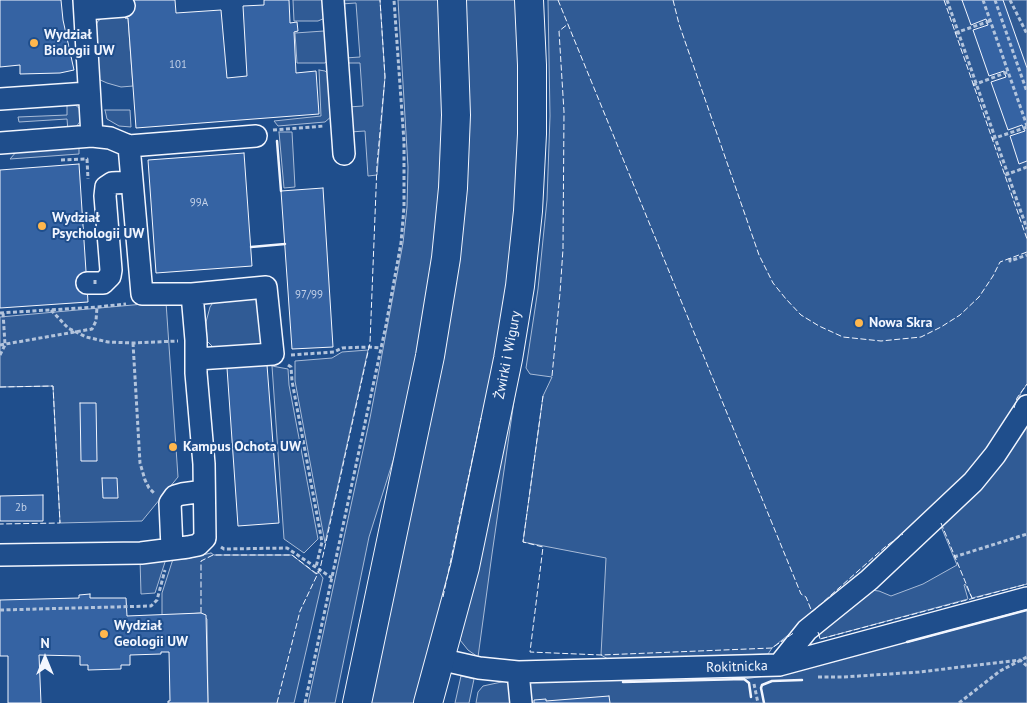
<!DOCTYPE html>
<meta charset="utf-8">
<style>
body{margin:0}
#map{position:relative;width:1027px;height:703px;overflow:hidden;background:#1f4e8c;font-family:"PT Sans",sans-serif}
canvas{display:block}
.north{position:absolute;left:20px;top:633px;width:50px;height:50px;-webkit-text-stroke:4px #1f4e8c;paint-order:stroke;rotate:0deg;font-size:14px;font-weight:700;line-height:20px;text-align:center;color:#f2f6ff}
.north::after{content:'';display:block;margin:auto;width:18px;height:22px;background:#f2f6ff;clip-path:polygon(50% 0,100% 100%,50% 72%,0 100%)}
</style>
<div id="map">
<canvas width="1027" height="703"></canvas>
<div class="north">N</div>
</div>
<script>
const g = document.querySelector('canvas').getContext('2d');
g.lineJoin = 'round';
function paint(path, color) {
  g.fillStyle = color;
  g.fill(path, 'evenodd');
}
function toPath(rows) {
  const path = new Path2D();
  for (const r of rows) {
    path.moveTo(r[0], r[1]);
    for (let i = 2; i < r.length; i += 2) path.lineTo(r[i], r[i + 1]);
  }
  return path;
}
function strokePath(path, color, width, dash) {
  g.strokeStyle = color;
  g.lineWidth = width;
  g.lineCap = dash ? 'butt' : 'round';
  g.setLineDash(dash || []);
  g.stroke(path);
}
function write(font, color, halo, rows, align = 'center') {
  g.font = font + ' "PT Sans",sans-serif';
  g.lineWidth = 4;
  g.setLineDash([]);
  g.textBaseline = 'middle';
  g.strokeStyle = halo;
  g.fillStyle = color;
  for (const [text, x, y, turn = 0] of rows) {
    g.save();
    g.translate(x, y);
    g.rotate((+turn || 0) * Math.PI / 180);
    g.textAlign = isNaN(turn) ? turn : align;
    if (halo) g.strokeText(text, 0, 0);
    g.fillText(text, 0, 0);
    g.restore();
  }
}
const green = toPath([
 [293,0,326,0,325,18,318,21,294,21,293,0],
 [341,0,380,0,385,77,377,175,368,176,365,131,350,132,348,107,363,106,360,63,345,63,345,58,360,57,359,44,356,3,341,4,341,0],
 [398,0,439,0,443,124,436,237,418,351,397,448,369,537,335,703,308,703,370,418,403,243,407,207,408,167,398,0],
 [463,0,519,0,522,94,510,284,461,533,418,703,368,703,445,336,463,0],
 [548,0,1027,0,1027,384,1021,393,1012,415,968,475,848,587,772,648,768,654,608,659,601,655,606,558,523,542,543,396,552,377,530,374,526,368,538,289,547,200,550,116,548,0],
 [125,16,125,18,128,18,133,86,121,87,107,83,98,79,95,27,98,21,104,17,125,16],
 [324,31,327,33,329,58,325,63,297,63,295,33,324,31],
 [319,70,325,71,331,76,333,115,325,122,278,126,274,121,321,116,319,70],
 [67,101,72,102,80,109,81,120,74,130,68,131,67,119,19,122,18,117,67,115,67,101],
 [105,110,130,110,131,127,119,126,107,119,105,110],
 [279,132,292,132,295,187,284,188,279,132],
 [79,147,79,154,10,159,17,151,79,147],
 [254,296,260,301,262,345,229,350,213,347,207,341,206,322,210,307,216,298,254,296],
 [166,302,178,477,142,521,60,523,53,386,0,387,0,317,166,302],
 [368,350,325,543,295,381,295,361,332,358,342,352,368,350],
 [272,366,288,369,289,385,318,539,304,553,284,539,272,366],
 [515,394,492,554,478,657,468,650,460,640,512,399,515,394],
 [1027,423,1027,584,972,598,965,584,964,585,968,599,820,639,817,627,870,590,879,591,891,596,923,584,957,565,940,524,1027,423],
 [211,553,214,555,292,555,316,574,318,571,323,578,294,703,208,703,207,619,200,613,162,616,162,593,173,559,186,559,211,553],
 [140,559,166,559,155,593,141,594,140,559],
 [1027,610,1027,703,476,703,478,692,483,686,506,681,622,678,623,682,744,679,793,672,1027,610],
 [461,676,474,679,469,703,455,703,461,676]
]);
paint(green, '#305b95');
strokePath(green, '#a8bbd7', 1);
const building = toPath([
 [0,0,61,0,63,20,74,70,60,73,20,74,20,65,0,67,0,0],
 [124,0,175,0,176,13,221,10,227,78,247,76,243,6,264,5,264,0,289,0,290,23,297,22,298,31,294,32,296,73,316,71,319,114,136,128,128,18,125,18,124,0],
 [962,0,1003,0,1027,68,1027,161,1019,164,1010,136,1025,131,1022,125,1008,130,991,82,1006,77,1004,71,989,76,973,30,988,25,986,19,971,25,962,0],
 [244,153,252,266,156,273,148,160,244,153],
 [79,164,88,302,0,308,0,170,79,164],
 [323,188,333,347,292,349,281,191,323,188],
 [267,365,279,523,238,526,227,368,267,365],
 [80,403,96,403,97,461,81,461,80,403],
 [102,478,117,478,118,498,103,498,102,478],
 [43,495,43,521,0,521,0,496,43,495],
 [90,594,90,598,126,598,127,616,201,613,206,615,208,703,168,703,168,701,170,701,169,652,161,652,161,654,130,655,130,665,121,665,121,669,88,670,88,665,80,665,80,656,39,655,41,703,8,703,8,656,0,656,0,600,79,598,79,595,90,594],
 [609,696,610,703,534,703,534,700,546,699,546,701,609,696]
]);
paint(building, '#3563a3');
strokePath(building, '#f2f6ff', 1);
const minor = toPath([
 [333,0,344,154],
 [85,9,124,6],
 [0,99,88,93],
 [0,143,92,136,84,0],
 [129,146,256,136],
 [87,283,103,283,110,276,111,270,105,196,106,187,112,183,132,182],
 [192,294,266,287,273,354,197,359],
 [172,548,170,503,175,496,182,494,204,491],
 [0,555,141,553,188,547,198,545,205,538,204,464,196,373,196,340,192,294,142,294,129,146,110,138,92,136],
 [439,659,479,668,518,672,779,665,1027,598],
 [779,665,807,630,869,580,973,482,995,455,1027,406],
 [518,672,521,703]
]);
const major = toPath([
 [357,703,430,356,446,258,453,188,456,115,452,0],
 [428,703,465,567,508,359,520,286,528,211,532,134,532,65,529,0]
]);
strokePath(minor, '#f2f6ff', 24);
strokePath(major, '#f2f6ff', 30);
strokePath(toPath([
 [947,0,1027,229],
 [983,0,1027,126],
 [995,0,1027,92],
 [1010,0,1027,34],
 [955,33,990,21],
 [973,85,1008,72],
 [273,130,324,126],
 [992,139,1027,127],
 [61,160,87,159,88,179],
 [1005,175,1027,167],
 [1010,258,1010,261,1027,255],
 [51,310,68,328,86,337,108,342,133,343,178,341],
 [0,313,97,307],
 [133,343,140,463,145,480,149,488,154,493],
 [0,345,92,329,96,321,97,307,126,304],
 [0,355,5,345,3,312],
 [291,355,334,352,342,348,369,347,381,348],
 [288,365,291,367,292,381,322,542,316,567],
 [221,547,224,549,287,548,332,578],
 [954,557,1027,534],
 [0,610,151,606,157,600,165,570],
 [818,677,844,677,919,672,1020,660,1027,666],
 [754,684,758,703],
 [305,703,386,325,401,243,404,207,404,142,394,0],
 [959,703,1000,671,1027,657]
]), '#b3c4dc', 3, [4, 2.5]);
strokePath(minor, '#1f4e8c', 21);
strokePath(major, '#1f4e8c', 28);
strokePath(toPath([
 [95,280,95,286]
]), '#b3c4dc', 3, [4, 2.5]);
strokePath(toPath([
 [558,0,801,594,806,597,812,612,885,547,903,534],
 [673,0,679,24,759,255,773,283,786,299,801,315,819,326,843,337,881,341,921,337,941,327,960,315,979,297,993,276,1000,262,1027,252],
 [944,0,1027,239],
 [552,376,560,293,563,249,564,112,559,31,568,24],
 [0,387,53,386,60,523,0,524],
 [543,396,523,542,543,547,530,652,601,655,772,648,795,632],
 [1014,408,1017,398,1027,384],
 [941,523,972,598],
 [443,597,481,418],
 [201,613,201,561,213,555,292,555,317,574],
 [818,632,820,639,1027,584],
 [277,703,300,611,320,569,370,343,377,165,385,77,380,0]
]), '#f2f6ff', 1, [6, 2.5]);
strokePath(toPath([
 [277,141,281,191],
 [251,247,285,244],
 [907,642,1027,610],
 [623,682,744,679,749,683,751,697],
 [764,703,761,688,762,685,772,681,802,680]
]), '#f2f6ff', 2.5);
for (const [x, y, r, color] of [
 [34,43,5,"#ffb74d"],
 [42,226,5,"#ffb74d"],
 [859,323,5,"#ffb74d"],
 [173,447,5,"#ffb74d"],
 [104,634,5,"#ffb74d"]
]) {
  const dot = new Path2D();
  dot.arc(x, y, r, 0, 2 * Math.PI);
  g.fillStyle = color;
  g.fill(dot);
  strokePath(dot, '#1f4e8c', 2);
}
write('11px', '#c3d1e8', null, [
 ["101",178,65],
 ["99A",199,203],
 ["97/99",309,295],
 ["2b",21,508]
]);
write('bold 14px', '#f2f6ff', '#1f4e8c', [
 ["Wydział",44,35],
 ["Biologii UW",44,51],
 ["Wydział",52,218],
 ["Psychologii UW",52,234],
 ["Nowa Skra",869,323],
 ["Kampus Ochota UW",183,447],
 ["Wydział",114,626],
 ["Geologii UW",114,642]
], 'left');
write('14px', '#f2f6ff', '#1f4e8c', [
 ["Żwirki i Wigury",508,355,-79],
 ["Rokitnicka",737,667,-2]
]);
</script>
